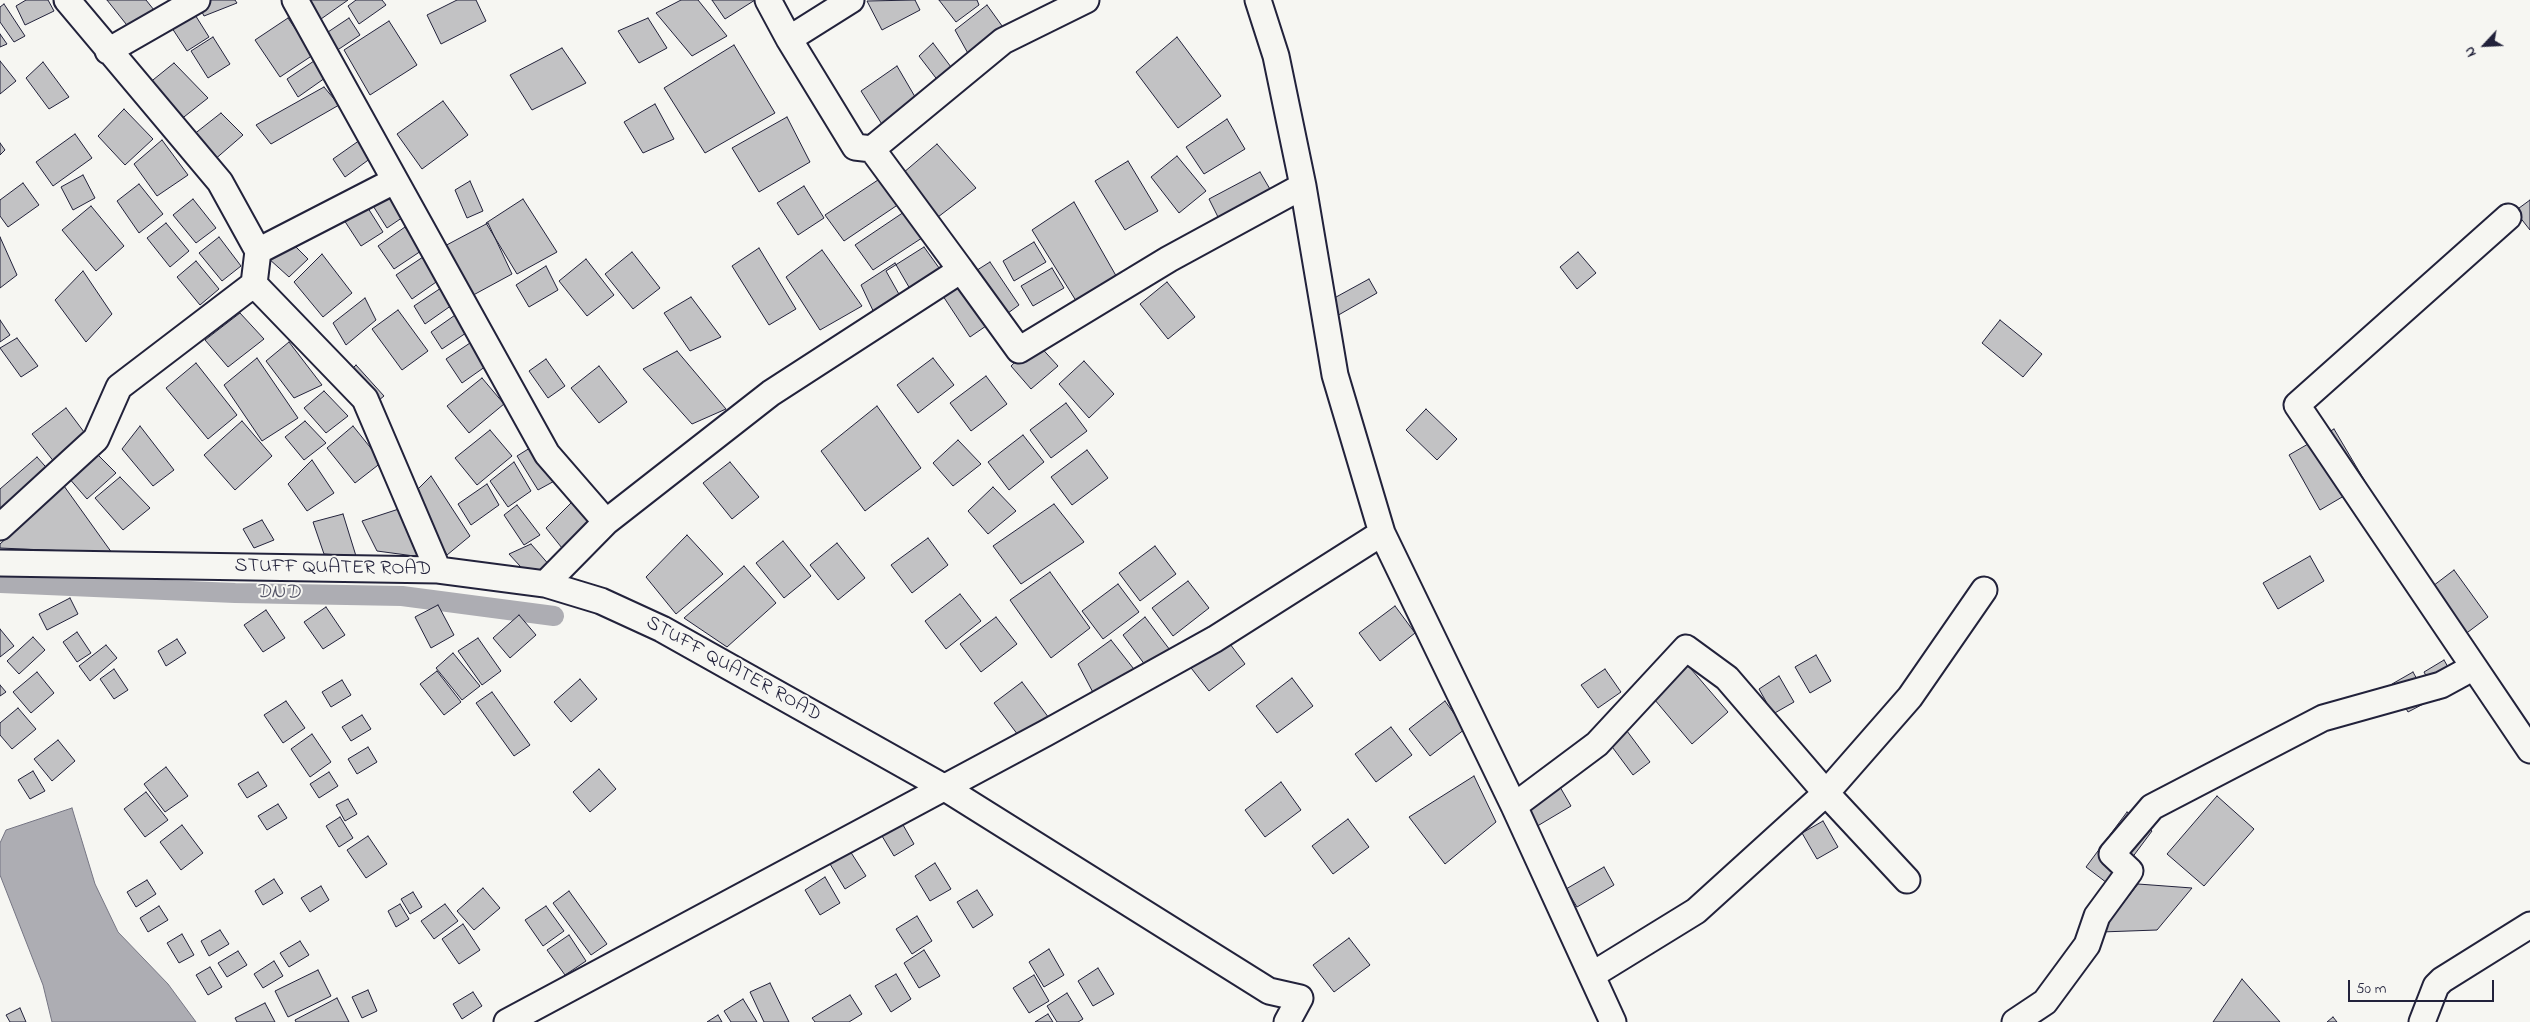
<!DOCTYPE html>
<style>
body{margin:0}
#map{position:relative;width:2530px;height:1022px;overflow:hidden;background:#f6f6f2;font-family:"Indie Flower",sans-serif}
canvas{display:block}
.north{position:absolute;left:2460px;top:20px;width:50px;height:50px;-webkit-text-stroke:4px #f6f6f2;paint-order:stroke;rotate:245deg;font-size:14px;font-weight:700;line-height:20px;text-align:center;color:#22223b}
.north::after{content:'';display:block;margin:auto;width:18px;height:22px;background:#22223b;clip-path:polygon(50% 0,100% 100%,50% 72%,0 100%)}
.scale{position:absolute;left:2348px;top:980px;width:146px;height:22px;box-sizing:border-box;border:2px solid #22223b;border-top:0;padding-left:6px;font-size:15px;line-height:18px;white-space:nowrap;color:#22223b;-webkit-text-stroke:4px #f6f6f2;paint-order:stroke}
</style>
<div id="map">
<canvas width="2530" height="1022"></canvas>
<div class="north">N</div>
<div class="scale">50 m</div>
</div>
<script>
const g = document.querySelector('canvas').getContext('2d');
g.lineJoin = 'round';
function paint(path, color) {
  g.fillStyle = color;
  g.fill(path, 'evenodd');
}
function toPath(rows) {
  const path = new Path2D();
  for (const r of rows) {
    path.moveTo(r[0], r[1]);
    for (let i = 2; i < r.length; i += 2) path.lineTo(r[i], r[i + 1]);
  }
  return path;
}
function strokePath(path, color, width, dash) {
  g.strokeStyle = color;
  g.lineWidth = width;
  g.lineCap = dash ? 'butt' : 'round';
  g.setLineDash(dash || []);
  g.stroke(path);
}
function write(font, color, halo, rows, align = 'center') {
  g.font = font + ' "Indie Flower",sans-serif';
  g.lineWidth = 4;
  g.setLineDash([]);
  g.textBaseline = 'middle';
  g.strokeStyle = halo;
  g.fillStyle = color;
  for (const [text, x, y, turn = 0] of rows) {
    g.save();
    g.translate(x, y);
    g.rotate((+turn || 0) * Math.PI / 180);
    g.textAlign = isNaN(turn) ? turn : align;
    if (halo) g.strokeText(text, 0, 0);
    g.fillText(text, 0, 0);
    g.restore();
  }
}
const water = toPath([
 [72,808,95,884,118,932,168,984,196,1022,52,1022,43,985,0,875,0,843,6,830,72,808]
]);
paint(water, '#adadb3');
strokePath(water, '#757583', 1);
strokePath(toPath([
 [0,583,235,593,402,596,554,616]
]), '#adadb3', 20);
const building = toPath([
 [26,0,48,0,54,11,25,25,16,6,26,0],
 [107,0,146,0,158,15,130,29,107,0],
 [196,0,235,0,237,3,204,16,196,0],
 [308,0,348,0,321,19,308,0],
 [356,0,382,0,386,5,359,24,348,6,356,0],
 [457,0,476,0,486,21,441,44,427,15,457,0],
 [681,0,698,0,727,36,692,56,656,13,681,0],
 [712,0,755,0,725,19,712,0],
 [915,0,920,10,882,30,867,1,915,0],
 [939,0,977,0,979,5,956,22,939,0],
 [4,4,25,36,14,42,0,22,0,7,4,4],
 [987,5,1005,30,970,57,955,30,987,5],
 [192,10,209,37,187,51,170,25,192,10],
 [288,18,313,55,280,77,255,40,288,18],
 [349,18,360,35,333,53,322,36,349,18],
 [648,18,667,48,639,63,618,31,648,18],
 [389,21,417,65,370,95,344,50,389,21],
 [0,34,7,44,0,47,0,34],
 [213,37,230,64,208,78,191,51,213,37],
 [1177,37,1221,96,1178,128,1136,72,1177,37],
 [933,43,951,67,939,82,919,56,933,43],
 [734,45,775,113,705,153,664,88,734,45],
 [562,48,586,83,532,110,510,75,562,48],
 [0,61,16,81,0,94,0,61],
 [314,61,325,78,298,97,287,79,314,61],
 [43,62,69,97,49,109,26,78,43,62],
 [174,63,208,98,175,124,143,88,174,63],
 [897,66,928,119,890,137,861,91,897,66],
 [324,87,339,105,271,144,256,125,324,87],
 [443,101,468,135,422,169,397,134,443,101],
 [655,104,674,139,643,153,624,122,655,104],
 [124,109,153,139,125,165,98,136,124,109],
 [221,113,243,135,213,161,193,135,221,113],
 [787,117,810,162,759,192,732,148,787,117],
 [1227,119,1245,149,1204,174,1186,147,1227,119],
 [75,134,92,158,53,186,36,162,75,134],
 [162,140,188,175,157,196,134,164,162,140],
 [360,140,371,158,345,177,333,159,360,140],
 [0,143,5,150,0,155,0,143],
 [937,144,976,188,938,217,903,173,937,144],
 [1177,156,1206,191,1179,213,1151,177,1177,156],
 [1128,161,1158,211,1125,230,1095,181,1128,161],
 [1260,172,1274,196,1221,223,1209,199,1260,172],
 [83,175,95,198,73,210,61,187,83,175],
 [881,178,899,204,844,241,825,215,881,178],
 [470,181,483,211,467,218,455,190,470,181],
 [23,183,39,205,8,227,0,216,0,200,23,183],
 [139,184,163,214,139,233,117,201,139,184],
 [804,186,824,218,798,235,777,203,804,186],
 [392,187,409,213,387,228,370,201,392,187],
 [193,199,216,228,196,243,173,215,193,199],
 [523,199,557,252,517,274,486,223,523,199],
 [2530,200,2530,230,2515,211,2530,200],
 [1074,202,1123,288,1083,312,1032,230,1074,202],
 [366,205,383,232,361,246,344,220,366,205],
 [91,206,124,246,96,271,62,230,91,206],
 [910,208,928,234,873,270,855,245,910,208],
 [166,223,189,251,170,267,147,238,166,223],
 [488,223,512,274,466,299,441,248,488,223],
 [405,227,421,251,394,269,378,246,405,227],
 [0,237,17,275,0,288,0,237],
 [219,237,241,266,222,281,199,253,219,237],
 [289,240,308,259,289,277,268,258,289,240],
 [1034,242,1046,262,1014,281,1003,261,1034,242],
 [924,247,942,272,900,296,886,271,924,247],
 [759,248,796,309,769,325,732,266,759,248],
 [822,250,862,306,820,330,786,277,822,250],
 [632,252,660,288,633,309,605,274,632,252],
 [1578,252,1596,273,1577,289,1560,267,1578,252],
 [322,254,352,293,323,317,294,282,322,254],
 [423,257,439,280,412,299,396,275,423,257],
 [586,259,614,295,587,316,559,281,586,259],
 [196,261,219,289,200,305,177,277,196,261],
 [990,262,1019,305,1004,316,974,272,990,262],
 [895,263,913,294,876,317,861,285,895,263],
 [546,266,558,290,529,307,516,285,546,266],
 [1052,268,1064,288,1033,306,1021,286,1052,268],
 [83,271,112,314,86,342,55,300,83,271],
 [1369,279,1377,293,1335,317,1327,302,1369,279],
 [957,282,986,326,970,337,941,293,957,282],
 [1167,282,1195,317,1168,339,1140,304,1167,282],
 [441,288,452,305,425,324,414,306,441,288],
 [691,297,721,337,690,351,664,313,691,297],
 [365,298,376,320,346,345,333,323,365,298],
 [398,310,428,351,402,370,372,329,398,310],
 [240,313,264,339,228,367,205,340,240,313],
 [458,313,469,331,442,349,431,332,458,313],
 [0,320,10,335,0,342,0,320],
 [2000,320,2042,354,2023,377,1982,343,2000,320],
 [17,338,38,366,21,377,0,348,17,338],
 [473,341,489,364,462,383,446,359,473,341],
 [289,342,322,385,294,398,266,361,289,342],
 [1036,342,1058,366,1031,389,1011,366,1036,342],
 [677,351,726,409,692,424,643,369,677,351],
 [257,358,298,418,262,441,224,385,257,358],
 [933,358,954,385,918,413,897,385,933,358],
 [546,359,565,386,548,398,529,371,546,359],
 [1084,361,1114,394,1089,418,1059,384,1084,361],
 [196,363,237,415,208,439,166,388,196,363],
 [356,365,384,396,362,414,335,386,356,365],
 [599,366,627,402,599,423,571,388,599,366],
 [986,376,1007,404,971,431,950,403,986,376],
 [482,378,504,404,469,433,447,406,482,378],
 [324,391,348,416,326,433,304,408,324,391],
 [1066,403,1087,431,1051,458,1030,430,1066,403],
 [877,406,921,468,865,511,821,451,877,406],
 [66,408,87,436,55,463,32,434,66,408],
 [1426,409,1457,439,1437,460,1406,430,1426,409],
 [242,421,272,456,235,490,204,455,242,421],
 [305,421,326,443,304,460,285,437,305,421],
 [140,426,174,470,153,486,122,449,140,426],
 [353,426,382,462,355,483,327,448,353,426],
 [2334,429,2366,483,2320,510,2289,455,2334,429],
 [490,430,512,456,477,485,455,458,490,430],
 [1023,435,1044,462,1009,490,988,462,1023,435],
 [958,440,981,464,953,486,933,463,958,440],
 [538,443,558,479,538,490,517,456,538,443],
 [93,450,116,473,87,499,68,477,93,450],
 [1087,450,1108,478,1072,505,1051,477,1087,450],
 [37,457,52,474,0,511,0,489,37,457],
 [312,460,334,493,307,511,288,484,312,460],
 [514,462,531,491,508,507,490,481,514,462],
 [730,462,759,497,732,519,703,483,730,462],
 [431,476,470,536,447,555,413,494,431,476],
 [120,477,150,508,123,530,95,498,120,477],
 [487,484,499,505,471,525,458,504,487,484],
 [64,486,112,553,0,548,0,544,64,486],
 [993,487,1016,511,988,534,968,511,993,487],
 [573,501,591,525,562,548,546,528,573,501],
 [1054,504,1084,542,1021,584,993,546,1054,504],
 [517,505,540,535,524,545,504,515,517,505],
 [408,506,429,558,377,551,362,521,408,506],
 [343,514,356,556,324,554,313,522,343,514],
 [262,520,274,540,254,548,243,529,262,520],
 [687,535,723,574,676,614,646,577,687,535],
 [928,538,948,565,912,593,891,565,928,538],
 [783,541,811,576,784,598,756,563,783,541],
 [837,543,865,578,838,600,810,565,837,543],
 [531,544,551,567,531,578,509,554,531,544],
 [1155,546,1176,574,1140,601,1119,573,1155,546],
 [2310,556,2324,581,2278,609,2263,583,2310,556],
 [744,566,776,603,727,647,684,618,744,566],
 [2454,570,2488,617,2464,635,2429,589,2454,570],
 [1050,572,1090,628,1051,658,1010,600,1050,572],
 [1188,581,1209,608,1173,636,1152,608,1188,581],
 [1118,584,1139,612,1103,639,1082,611,1118,584],
 [960,594,981,621,946,649,925,621,960,594],
 [70,598,78,614,47,630,39,614,70,598],
 [438,605,454,635,431,648,415,617,438,605],
 [1395,606,1415,633,1380,661,1359,633,1395,606],
 [326,607,345,635,323,649,304,622,326,607],
 [266,610,285,638,263,652,244,625,266,610],
 [519,615,536,635,510,658,493,638,519,615],
 [996,617,1017,644,981,672,960,644,996,617],
 [1145,617,1173,654,1148,669,1123,635,1145,617],
 [0,629,14,646,0,657,0,629],
 [77,632,91,653,77,662,63,642,77,632],
 [1224,636,1245,664,1209,691,1188,664,1224,636],
 [33,637,45,650,19,674,7,661,33,637],
 [478,638,501,671,482,685,458,651,478,638],
 [177,639,186,653,166,666,158,651,177,639],
 [1111,640,1137,673,1097,700,1078,664,1111,640],
 [106,645,117,658,90,681,79,666,106,645],
 [453,653,480,686,462,700,436,668,453,653],
 [1816,655,1831,681,1810,693,1795,667,1816,655],
 [2444,660,2460,688,2439,700,2424,672,2444,660],
 [1685,662,1728,712,1692,744,1649,693,1685,662],
 [114,669,128,690,114,699,100,679,114,669],
 [1605,669,1621,692,1598,708,1581,685,1605,669],
 [437,671,461,702,444,715,420,684,437,671],
 [37,672,54,693,31,713,13,692,37,672],
 [2413,672,2429,701,2408,712,2392,684,2413,672],
 [1779,676,1794,702,1773,714,1759,689,1779,676],
 [1292,678,1313,706,1277,733,1256,706,1292,678],
 [580,679,597,699,571,722,554,702,580,679],
 [342,680,351,695,331,707,322,692,342,680],
 [1022,682,1049,718,1021,739,994,703,1022,682],
 [0,685,6,692,0,696,0,685],
 [492,692,530,745,514,756,476,703,492,692],
 [286,701,305,728,283,743,264,715,286,701],
 [1445,701,1465,729,1430,756,1409,729,1445,701],
 [18,708,36,729,12,749,0,735,0,723,18,708],
 [362,715,371,729,351,741,342,727,362,715],
 [1391,727,1412,755,1376,782,1355,754,1391,727],
 [1624,727,1650,762,1633,775,1607,740,1624,727],
 [312,734,331,762,310,777,291,749,312,734],
 [58,740,75,761,52,781,34,759,58,740],
 [368,747,377,762,357,774,348,759,368,747],
 [166,767,188,796,165,812,144,784,166,767],
 [599,769,616,789,590,812,573,792,599,769],
 [33,771,45,791,30,799,18,780,33,771],
 [258,772,267,786,247,798,238,784,258,772],
 [329,772,338,786,319,798,310,784,329,772],
 [1474,776,1496,822,1445,864,1409,817,1474,776],
 [1281,782,1301,810,1265,837,1245,810,1281,782],
 [1560,787,1571,806,1534,828,1523,809,1560,787],
 [146,792,168,820,145,837,124,809,146,792],
 [2217,796,2254,829,2204,886,2167,854,2217,796],
 [348,799,357,814,345,821,336,805,348,799],
 [278,804,287,818,267,830,258,816,278,804],
 [2127,812,2152,831,2111,886,2086,867,2127,812],
 [340,817,353,838,339,847,326,826,340,817],
 [899,818,914,844,894,856,879,831,899,818],
 [1348,819,1369,847,1333,874,1312,846,1348,819],
 [1823,821,1838,847,1817,859,1802,833,1823,821],
 [182,825,203,853,181,870,160,842,182,825],
 [368,836,387,864,366,878,347,850,368,836],
 [850,851,866,876,845,889,830,864,850,851],
 [935,863,951,889,930,901,915,876,935,863],
 [1604,867,1614,885,1577,907,1566,889,1604,867],
 [825,877,840,903,820,915,805,890,825,877],
 [274,879,283,893,263,905,255,891,274,879],
 [147,880,156,894,136,907,127,892,147,880],
 [2138,884,2192,888,2157,930,2101,932,2138,884],
 [321,886,329,900,310,912,301,898,321,886],
 [483,888,500,908,474,930,457,911,483,888],
 [977,890,993,915,973,928,957,902,977,890],
 [569,891,607,944,591,955,553,903,569,891],
 [413,892,422,907,410,914,401,899,413,892],
 [400,904,409,919,396,927,388,911,400,904],
 [445,904,458,921,434,939,421,921,445,904],
 [159,906,168,920,148,932,140,918,159,906],
 [546,906,564,931,543,946,525,920,546,906],
 [917,916,932,941,912,954,896,929,917,916],
 [463,924,480,950,459,964,442,939,463,924],
 [220,930,229,944,209,956,201,941,220,930],
 [182,934,194,955,179,963,167,943,182,934],
 [569,935,586,961,565,975,547,950,569,935],
 [1349,938,1370,965,1334,992,1313,965,1349,938],
 [300,941,309,955,289,967,280,953,300,941],
 [1049,949,1064,975,1044,987,1029,962,1049,949],
 [924,950,940,976,919,988,904,963,924,950],
 [238,951,247,965,227,977,218,963,238,951],
 [274,961,283,976,263,988,254,974,274,961],
 [210,967,222,987,208,995,196,975,210,967],
 [1098,968,1114,994,1093,1006,1078,981,1098,968],
 [318,970,331,996,288,1017,275,991,318,970],
 [896,974,911,999,891,1012,875,986,896,974],
 [1034,975,1049,1001,1029,1013,1013,988,1034,975],
 [2242,979,2280,1022,2213,1022,2242,979],
 [770,983,789,1022,764,1022,750,992,770,983],
 [368,990,377,1011,362,1018,352,997,368,990],
 [473,992,482,1006,462,1019,453,1004,473,992],
 [1067,993,1083,1019,1078,1022,1057,1022,1047,1006,1067,993],
 [850,995,862,1014,849,1022,815,1022,812,1018,850,995],
 [337,998,349,1022,296,1022,295,1020,337,998],
 [743,999,757,1022,731,1022,724,1011,743,999],
 [265,1003,275,1022,237,1022,235,1018,265,1003],
 [20,1008,26,1022,10,1022,6,1015,20,1008],
 [1048,1014,1053,1022,1035,1022,1048,1014],
 [718,1015,722,1022,707,1022,718,1015],
 [2333,1017,2337,1022,2327,1022,2333,1017]
]);
paint(building, '#c2c2c4');
strokePath(building, '#22223b', 1);
const minor = toPath([
 [67,0,220,182,258,251,254,284,365,399,438,570],
 [295,0,547,454,606,522],
 [768,0,789,39,855,147,872,149],
 [1258,0,1276,56,1303,186,1335,375,1382,533,1514,806,1613,1022],
 [789,39,851,0],
 [108,51,197,0],
 [258,251,394,181],
 [961,270,1019,350,1169,259,1303,186],
 [0,527,96,439,119,387,254,284],
 [0,563,438,570,545,584,601,601,662,629,945,788,1269,991,1300,998,1287,1022],
 [545,584,606,522,771,393,961,270,872,149,1003,41,1086,0],
 [2474,667,2530,750],
 [1514,806,1597,744,1686,648,1727,678,1826,793,1907,880],
 [1592,975,1696,911,1826,793,1910,697,1984,590],
 [507,1022,1046,733,1215,639,1382,533],
 [2015,1022,2045,1002,2087,945,2097,916,2130,871,2112,854,2152,807,2323,718,2441,685,2474,667,2297,405,2508,217],
 [2422,1022,2436,986,2442,980,2530,925]
]);
strokePath(minor, '#22223b', 29);
strokePath(minor, '#f6f6f2', 25);
write('20px', '#22223b', '#f6f6f2', [
 ["STUFF QUATER ROAD",333,569,1],
 ["STUFF QUATER ROAD",733,670,29]
]);
write('italic 21px', '#535365', '#f6f6f2', [
 ["DND",278,594,1]
]);
</script>
